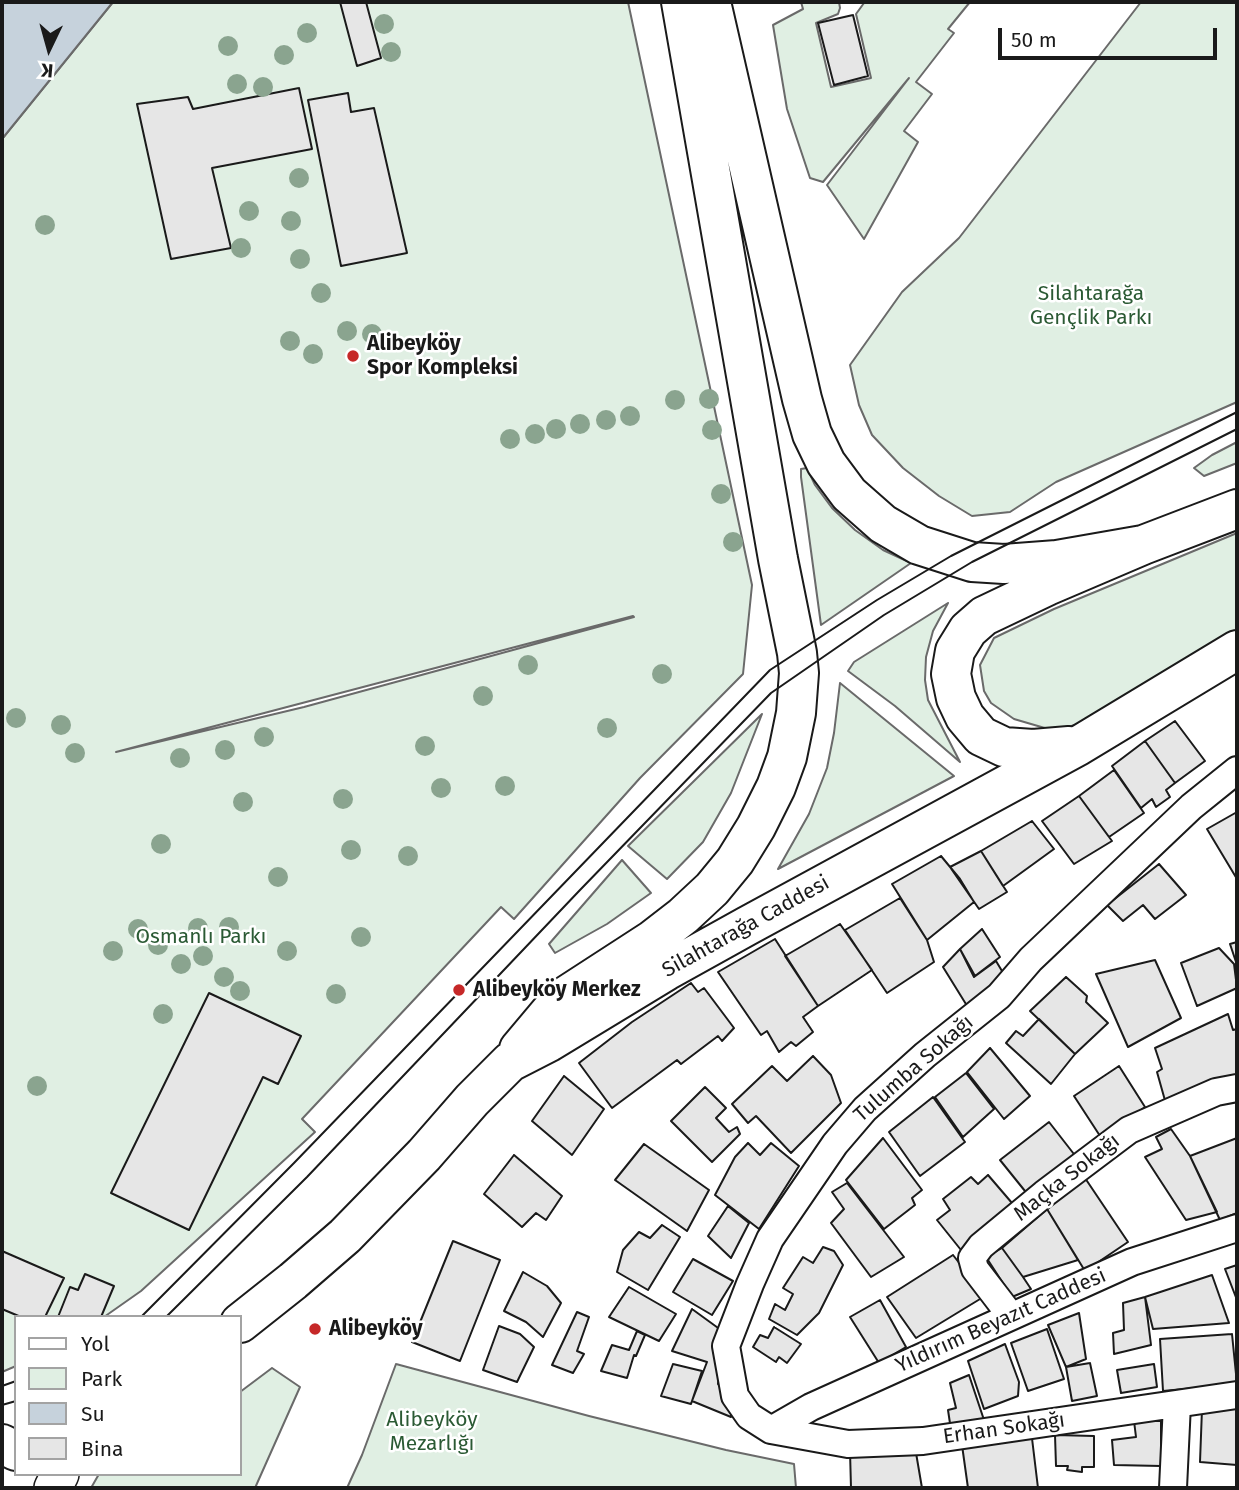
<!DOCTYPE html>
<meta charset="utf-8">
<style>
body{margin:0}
#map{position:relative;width:1239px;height:1490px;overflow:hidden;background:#fff;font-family:"Fira Sans",sans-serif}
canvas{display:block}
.frame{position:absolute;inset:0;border:4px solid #1a1a1a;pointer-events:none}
.legend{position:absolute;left:14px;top:1315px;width:228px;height:161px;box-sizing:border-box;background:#fff;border:2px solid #a3a3a3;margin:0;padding:9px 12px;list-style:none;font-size:21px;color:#1a1a1a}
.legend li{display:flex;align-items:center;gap:14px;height:35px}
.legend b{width:35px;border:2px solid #a3a3a3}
.north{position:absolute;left:14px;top:14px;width:70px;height:70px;-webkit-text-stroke:5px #fff;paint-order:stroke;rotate:185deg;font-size:19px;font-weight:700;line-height:28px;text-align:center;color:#1a1a1a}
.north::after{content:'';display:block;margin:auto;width:24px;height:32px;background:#1a1a1a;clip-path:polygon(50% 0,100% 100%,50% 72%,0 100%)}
.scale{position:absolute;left:998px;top:28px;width:219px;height:32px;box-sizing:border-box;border:4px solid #1a1a1a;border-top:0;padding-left:9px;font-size:21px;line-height:24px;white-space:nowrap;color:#1a1a1a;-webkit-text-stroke:5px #fff;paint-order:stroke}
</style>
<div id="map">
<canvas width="1239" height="1490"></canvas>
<div class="frame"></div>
<ul class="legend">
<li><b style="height:9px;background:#fff"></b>Yol</li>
<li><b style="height:19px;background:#e0efe3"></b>Park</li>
<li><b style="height:19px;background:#c6d2dc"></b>Su</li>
<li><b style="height:19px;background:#e6e6e6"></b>Bina</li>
</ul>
<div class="north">K</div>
<div class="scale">50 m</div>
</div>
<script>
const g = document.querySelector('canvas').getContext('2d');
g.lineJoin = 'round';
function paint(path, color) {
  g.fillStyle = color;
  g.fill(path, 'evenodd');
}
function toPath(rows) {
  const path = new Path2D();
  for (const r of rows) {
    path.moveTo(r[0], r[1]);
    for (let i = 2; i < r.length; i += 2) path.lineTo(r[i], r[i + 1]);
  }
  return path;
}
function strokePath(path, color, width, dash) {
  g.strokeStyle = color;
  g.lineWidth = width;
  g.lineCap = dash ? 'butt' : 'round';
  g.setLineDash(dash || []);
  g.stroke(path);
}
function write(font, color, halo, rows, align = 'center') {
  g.font = font + ' "Fira Sans",sans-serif';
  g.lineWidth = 5;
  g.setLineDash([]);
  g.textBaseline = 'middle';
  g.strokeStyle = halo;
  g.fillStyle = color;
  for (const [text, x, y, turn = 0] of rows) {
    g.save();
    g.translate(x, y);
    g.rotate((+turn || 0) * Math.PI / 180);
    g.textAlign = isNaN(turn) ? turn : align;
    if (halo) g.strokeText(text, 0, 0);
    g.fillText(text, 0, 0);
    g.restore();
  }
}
const green = toPath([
 [113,2,628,2,752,585,743,674,640,778,514,919,501,907,302,1119,315,1132,141,1291,104,1317,16,1317,16,1366,2,1372,2,139,113,2],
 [634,617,304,707,116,752,633,616,634,617],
 [801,2,839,2,840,8,838,14,816,23,831,87,871,78,856,14,864,3,970,2,948,29,954,33,916,82,932,94,904,131,918,142,864,239,827,185,909,78,823,182,810,178,787,109,773,25,803,9,801,2],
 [1141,2,1237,2,1237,402,1056,482,1010,512,972,516,939,496,903,468,872,435,859,405,850,365,902,292,959,238,1141,2],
 [1237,442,1237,463,1204,476,1194,468,1212,455,1237,442],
 [807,468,815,485,832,508,855,530,883,550,911,563,821,625,801,477,801,469,807,468],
 [1237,533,1237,630,1078,724,1055,731,1014,719,991,703,984,691,980,665,994,638,1054,609,1237,533],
 [948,603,933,631,926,657,925,680,928,700,960,762,895,706,848,671,854,662,948,603],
 [840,683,954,776,778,869,809,814,827,768,834,733,840,683],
 [762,714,731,793,703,842,667,879,628,846,762,714],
 [622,860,651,893,607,924,555,953,549,944,622,860],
 [396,1364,589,1416,726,1450,794,1464,796,1488,347,1488,362,1455,396,1364],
 [272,1368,300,1387,255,1488,91,1488,99,1474,240,1474,240,1392,272,1368]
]);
paint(green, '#e0efe3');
strokePath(green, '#6a6a6a', 2);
const water = toPath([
 [2,2,113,2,2,139,2,2]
]);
paint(water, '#c6d2dc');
strokePath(water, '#6a6a6a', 2);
const building = toPath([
 [340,2,366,2,381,58,357,66,340,2],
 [853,15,868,76,834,85,818,23,853,15],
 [299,88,312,149,212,168,231,248,171,259,137,104,188,97,193,109,299,88],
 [348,93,351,112,374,108,407,253,341,266,308,100,348,93],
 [1175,721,1205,761,1175,783,1145,741,1175,721],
 [1145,741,1175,783,1166,790,1170,797,1156,807,1152,799,1141,808,1112,766,1145,741],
 [1114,770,1144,813,1109,837,1079,796,1114,770],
 [1079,796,1112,841,1074,864,1042,821,1079,796],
 [1237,812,1237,879,1207,829,1237,812],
 [1032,821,1054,849,1003,886,981,851,1032,821],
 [981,851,1007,892,979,909,950,867,981,851],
 [941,856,960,879,974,902,927,940,892,884,941,856],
 [1159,864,1186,895,1155,919,1143,905,1123,921,1107,905,1159,864],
 [900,898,927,940,934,962,887,993,845,930,900,898],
 [840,924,872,970,818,1006,785,956,840,924],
 [982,929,1000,957,975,976,960,949,982,929],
 [775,939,818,1006,803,1017,813,1032,796,1046,791,1042,779,1052,767,1031,761,1035,718,972,775,939],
 [1237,942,1237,965,1230,944,1237,942],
 [1219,948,1234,964,1237,988,1197,1006,1181,963,1219,948],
 [960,949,974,977,996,961,1005,976,969,1009,943,967,960,949],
 [1155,960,1181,1018,1128,1047,1096,974,1155,960],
 [1066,977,1087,996,1086,1002,1108,1023,1075,1054,1030,1011,1066,977],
 [691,983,698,992,704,988,734,1028,722,1041,718,1036,681,1064,677,1060,612,1108,579,1063,632,1022,691,983],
 [209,993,301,1036,278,1084,263,1077,189,1230,111,1193,209,993],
 [1228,1014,1233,1030,1237,1029,1237,1080,1166,1104,1157,1072,1162,1069,1155,1048,1228,1014],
 [1039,1019,1075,1054,1051,1084,1006,1043,1016,1031,1023,1036,1039,1019],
 [990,1048,1030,1096,1004,1119,967,1072,990,1048],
 [813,1056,831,1075,841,1103,791,1153,756,1116,748,1123,732,1104,772,1066,787,1081,813,1056],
 [1119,1066,1145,1107,1102,1139,1074,1096,1119,1066],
 [966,1073,994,1109,963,1137,935,1097,966,1073],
 [564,1076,604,1109,572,1155,532,1121,564,1076],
 [705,1087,726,1108,716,1118,729,1132,737,1127,740,1134,712,1162,671,1121,705,1087],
 [933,1097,965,1142,920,1176,889,1132,933,1097],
 [1049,1122,1077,1158,1029,1196,1000,1160,1049,1122],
 [1171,1129,1190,1156,1217,1212,1186,1220,1145,1157,1162,1149,1156,1137,1171,1129],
 [883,1138,922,1190,912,1198,915,1205,884,1229,846,1180,883,1138],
 [1237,1138,1237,1213,1220,1220,1190,1156,1237,1138],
 [748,1143,760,1155,771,1143,799,1166,759,1229,715,1195,735,1157,748,1143],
 [644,1144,709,1190,687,1231,615,1180,644,1144],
 [514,1155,562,1196,546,1220,536,1213,522,1227,484,1194,514,1155],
 [988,1175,1018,1210,965,1255,937,1220,950,1210,943,1199,971,1177,978,1184,988,1175],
 [1085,1178,1128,1242,1085,1271,1047,1209,1085,1178],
 [847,1183,904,1257,871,1277,831,1223,844,1209,832,1192,847,1183],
 [728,1206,749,1223,731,1258,708,1236,728,1206],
 [1047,1209,1078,1260,1023,1277,1002,1248,1047,1209],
 [662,1225,680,1237,648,1290,617,1272,623,1250,639,1232,650,1238,662,1225],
 [453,1241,500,1260,460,1361,412,1342,453,1241],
 [823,1247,834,1251,843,1265,819,1313,797,1335,769,1319,775,1304,785,1310,793,1294,783,1288,803,1257,813,1263,823,1247],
 [1002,1248,1023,1277,1031,1289,1012,1297,986,1257,1002,1248],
 [2,1251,64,1278,45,1317,21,1317,2,1309,2,1251],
 [953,1255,985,1296,916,1338,887,1297,953,1255],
 [693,1259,733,1281,712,1315,673,1292,693,1259],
 [1237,1265,1237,1300,1225,1269,1237,1265],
 [523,1272,547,1286,561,1303,543,1337,526,1322,504,1311,523,1272],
 [85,1274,114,1286,101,1317,58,1317,70,1287,78,1290,85,1274],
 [1212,1275,1229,1323,1153,1329,1145,1297,1212,1275],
 [629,1287,676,1314,659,1341,609,1317,629,1287],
 [1145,1297,1151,1345,1114,1354,1113,1333,1124,1330,1123,1303,1145,1297],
 [880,1300,906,1347,879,1363,850,1317,880,1300],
 [692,1309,725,1333,718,1384,733,1392,731,1417,692,1401,707,1362,672,1351,692,1309],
 [577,1312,589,1317,577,1351,584,1354,573,1373,552,1365,577,1312],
 [1079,1313,1086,1359,1066,1367,1048,1325,1079,1313],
 [499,1326,520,1334,534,1347,517,1382,483,1370,499,1326],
 [774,1327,801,1344,787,1363,779,1357,776,1362,753,1347,760,1335,768,1338,774,1327],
 [1047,1329,1064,1379,1028,1391,1011,1343,1047,1329],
 [637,1331,645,1335,636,1356,634,1355,627,1378,601,1371,612,1345,629,1350,637,1331],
 [1232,1334,1237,1384,1163,1391,1160,1339,1232,1334],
 [1005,1344,1019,1382,1018,1396,984,1409,968,1361,1005,1344],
 [1090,1363,1097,1396,1072,1401,1066,1367,1090,1363],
 [673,1364,702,1371,691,1404,661,1396,673,1364],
 [1154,1364,1157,1387,1121,1393,1117,1370,1154,1364],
 [969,1375,985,1423,951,1430,948,1410,956,1408,950,1383,969,1375],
 [1237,1407,1237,1465,1200,1462,1202,1409,1237,1407],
 [1134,1421,1161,1421,1161,1466,1114,1465,1112,1440,1136,1437,1134,1421],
 [1031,1430,1038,1488,968,1488,961,1438,1031,1430],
 [1055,1435,1094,1436,1094,1467,1082,1467,1082,1472,1067,1470,1068,1466,1056,1466,1055,1435],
 [915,1447,922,1488,851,1488,850,1451,915,1447]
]);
paint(building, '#e6e6e6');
strokePath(building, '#1a1a1a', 2);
const street = toPath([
 [1237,770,1191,807,1031,959,999,996,925,1055,865,1109,835,1144,770,1239,750,1284,726,1346,735,1396,749,1416,771,1430,848,1444,923,1441,1237,1395],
 [1011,1316,975,1269,972,1258,981,1246,1044,1194,1129,1130,1216,1092,1237,1088],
 [771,1430,811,1407,1132,1262,1237,1228],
 [1173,1488,1177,1404]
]);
const secondary = toPath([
 [53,1488,60,1474]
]);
const primary = toPath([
 [711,2,802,399,812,434,826,463,849,494,883,524,919,545,972,562,1004,564,1057,560,1143,545],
 [1069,746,1033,749,1004,747,981,736,965,717,956,698,951,674,955,651,968,630,984,616,1047,586,1143,545,1237,509],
 [519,1049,561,999,652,940,683,916,712,889,735,861,756,827,776,787,787,757,796,713,799,673,797,653,778,559,681,2],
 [240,1323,293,1281,345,1236,424,1155,472,1100,510,1062,549,1042,666,971,747,926,1078,746,1237,650],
 [2,1444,16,1451]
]);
strokePath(street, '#1a1a1a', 30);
strokePath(secondary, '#1a1a1a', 40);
strokePath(primary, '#1a1a1a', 42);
strokePath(street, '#fff', 26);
strokePath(secondary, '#fff', 37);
strokePath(primary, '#fff', 38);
strokePath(toPath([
 [141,1317,294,1163,770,670,877,600,951,556,1237,412],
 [166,1317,307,1177,580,890,771,693,884,615,972,562,1237,429],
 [2,1386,16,1381],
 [2,1405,16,1401]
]), '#1a1a1a', 2);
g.fillStyle = '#8aa48f';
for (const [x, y] of [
 [384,24],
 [307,33],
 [228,46],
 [391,52],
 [284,55],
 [237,84],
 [263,87],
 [299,178],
 [249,211],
 [291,221],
 [45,225],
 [241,248],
 [300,259],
 [321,293],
 [347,331],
 [372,334],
 [290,341],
 [313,354],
 [709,399],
 [675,400],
 [630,416],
 [606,420],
 [580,424],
 [556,429],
 [712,430],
 [535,434],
 [510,439],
 [721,494],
 [733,542],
 [528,665],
 [662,674],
 [483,696],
 [16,718],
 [61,725],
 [607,728],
 [264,737],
 [425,746],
 [225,750],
 [75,753],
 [180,758],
 [505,786],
 [441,788],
 [343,799],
 [243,802],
 [161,844],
 [351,850],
 [408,856],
 [278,877],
 [229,927],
 [198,928],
 [138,929],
 [361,937],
 [158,945],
 [113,951],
 [287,951],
 [203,956],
 [181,964],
 [224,977],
 [240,991],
 [336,994],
 [163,1014],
 [37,1086]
]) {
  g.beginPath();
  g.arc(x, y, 10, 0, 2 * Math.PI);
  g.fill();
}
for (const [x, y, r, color] of [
 [353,356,7,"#c62828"],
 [459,990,7,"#c62828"],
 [315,1329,7,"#c62828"]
]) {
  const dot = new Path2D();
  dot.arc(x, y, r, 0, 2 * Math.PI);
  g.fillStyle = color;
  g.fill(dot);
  strokePath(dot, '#fff', 2.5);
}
write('21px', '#2b5a34', '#fff', [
 ["Silahtarağa",1091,294],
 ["Gençlik Parkı",1091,318],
 ["Osmanlı Parkı",201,937],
 ["Alibeyköy",432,1420],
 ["Mezarlığı",432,1444]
]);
write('bold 21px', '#1a1a1a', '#fff', [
 ["Alibeyköy",367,344],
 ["Spor Kompleksi",367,368],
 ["Alibeyköy Merkez",473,990],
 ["Alibeyköy",329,1329]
], 'left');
write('21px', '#1a1a1a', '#fff', [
 ["Silahtarağa Caddesi",746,927,-29],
 ["Tulumba Sokağı",914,1069,-41],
 ["Maçka Sokağı",1067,1178,-38],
 ["Yıldırım Beyazıt Caddesi",1001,1321,-24],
 ["Erhan Sokağı",1004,1429,-8]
]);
</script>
